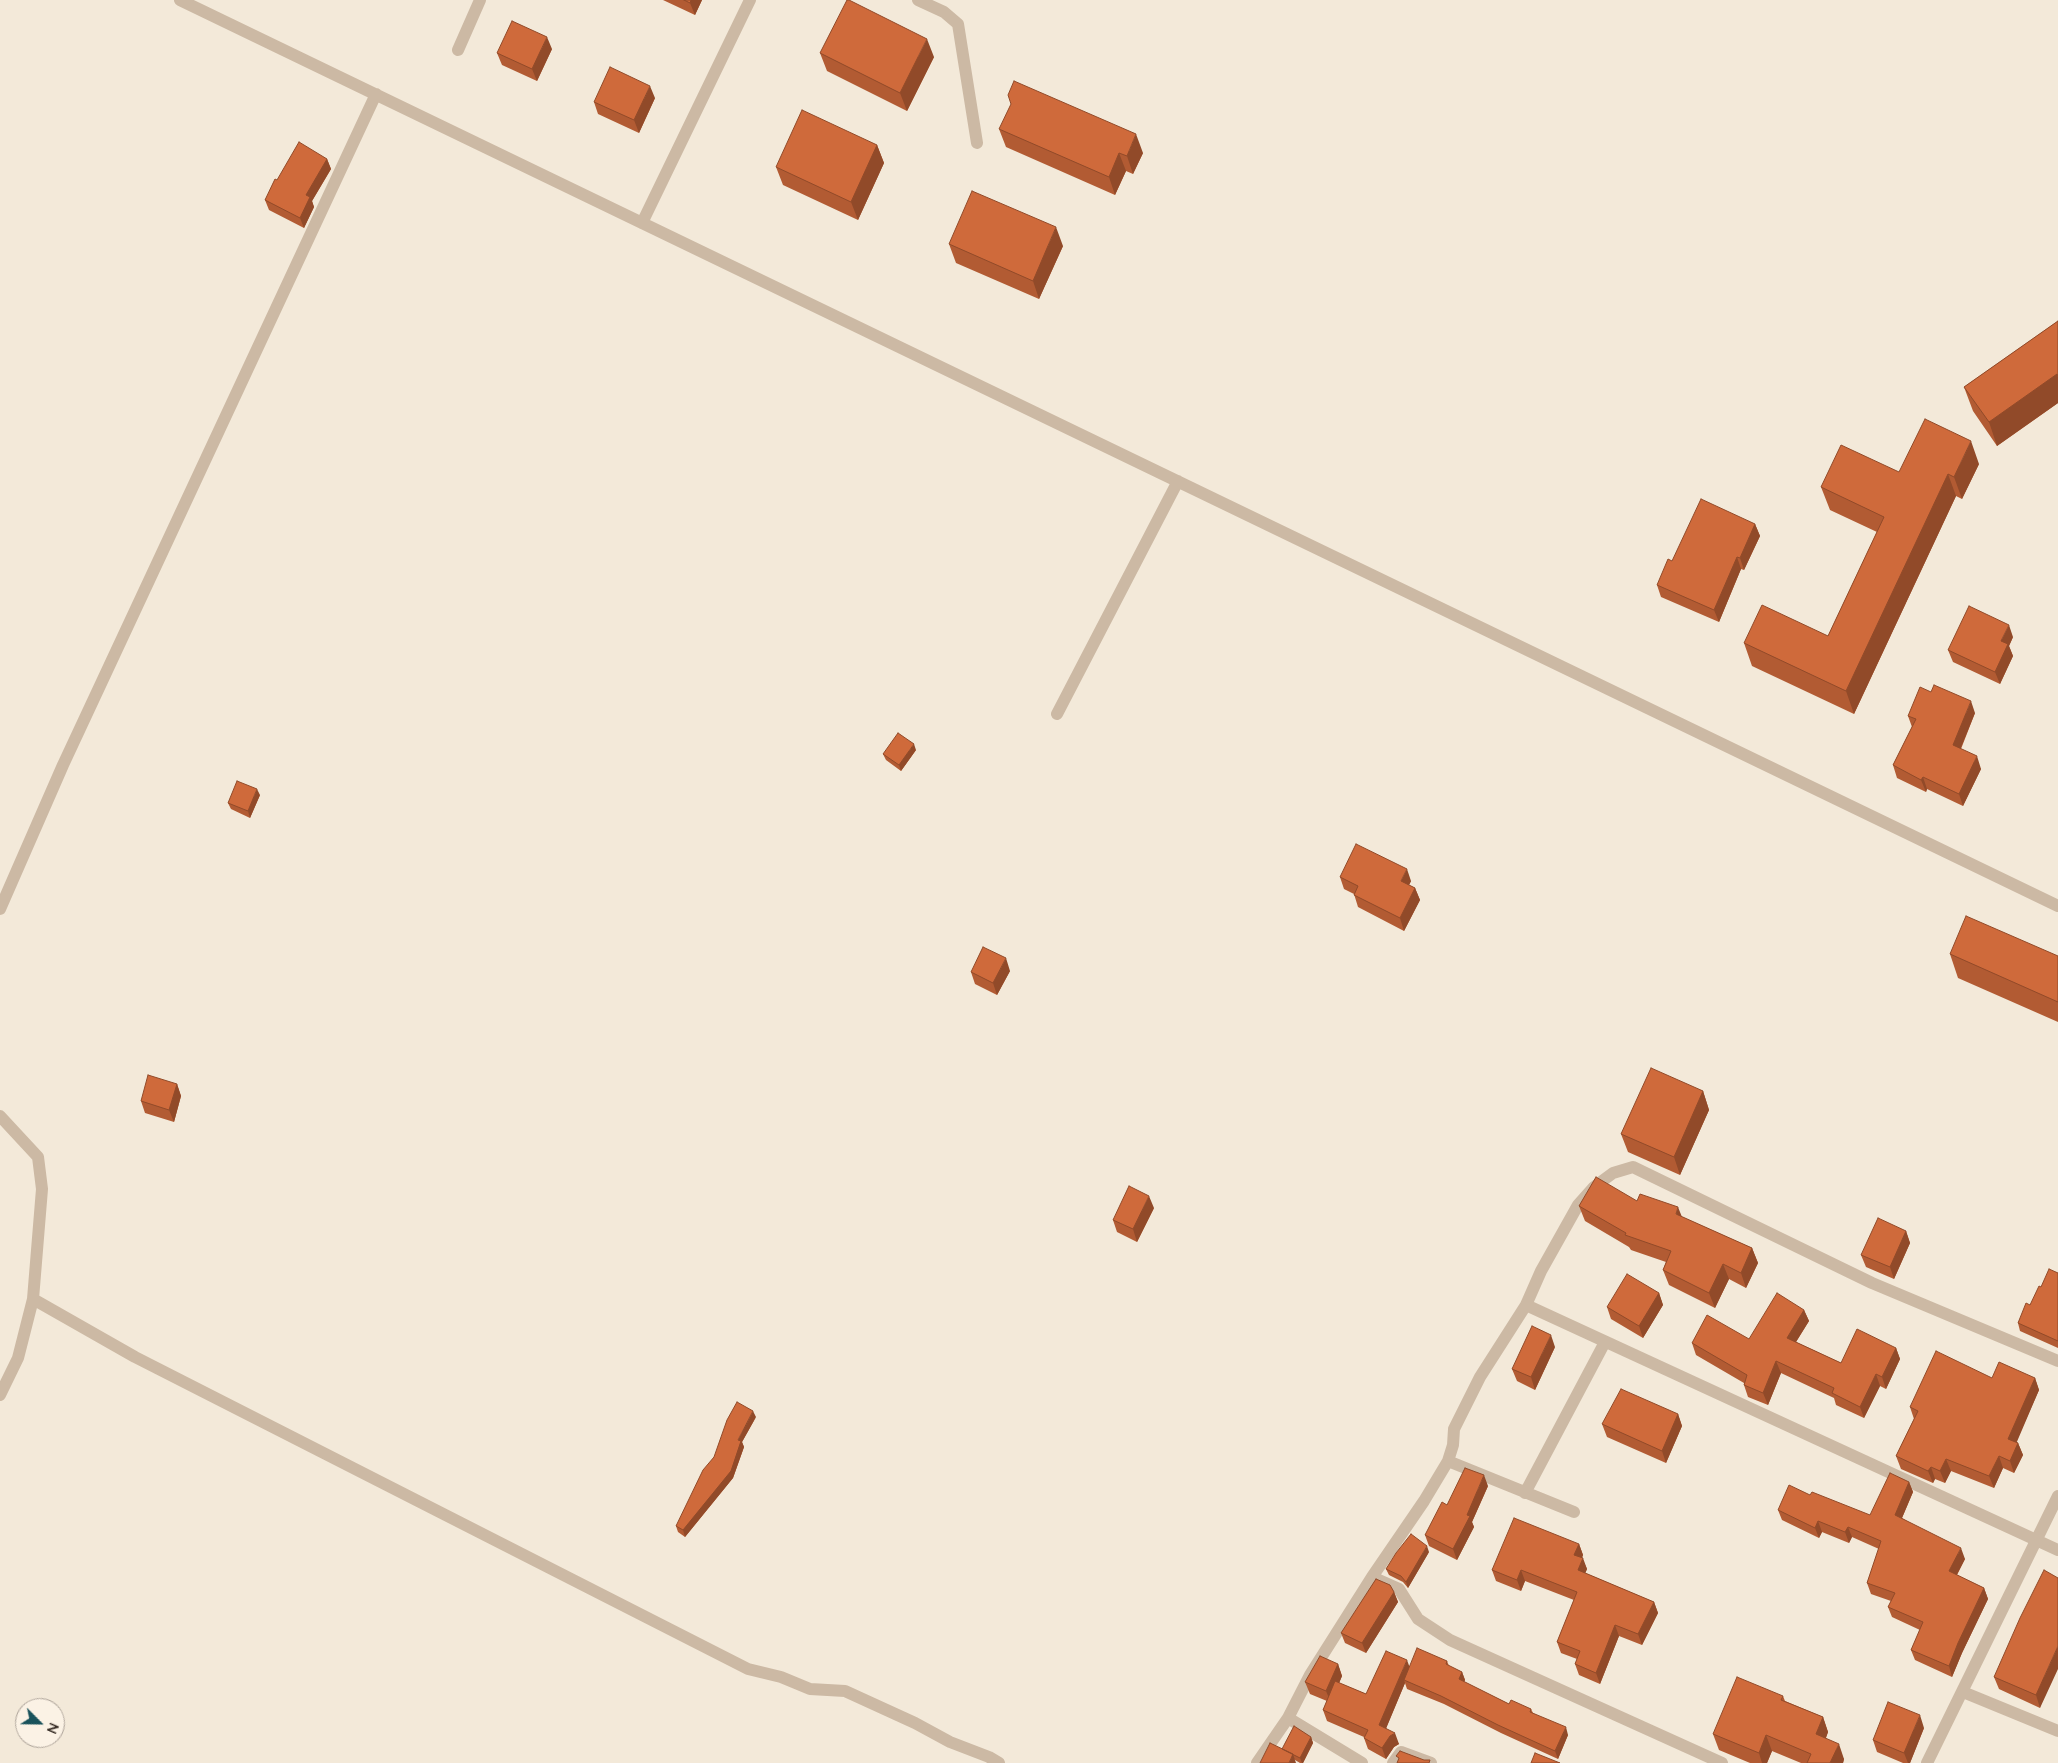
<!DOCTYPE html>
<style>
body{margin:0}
#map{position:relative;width:2058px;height:1763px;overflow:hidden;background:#f3e9d9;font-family:Quicksand,sans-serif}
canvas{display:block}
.north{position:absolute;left:15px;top:1698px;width:50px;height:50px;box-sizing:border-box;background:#fbf2e5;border:1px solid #ada399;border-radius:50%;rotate:113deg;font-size:14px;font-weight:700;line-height:20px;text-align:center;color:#372d26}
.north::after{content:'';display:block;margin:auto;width:18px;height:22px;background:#19525b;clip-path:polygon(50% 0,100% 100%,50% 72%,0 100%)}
</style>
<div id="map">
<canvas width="2058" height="1763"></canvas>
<div class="north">N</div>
</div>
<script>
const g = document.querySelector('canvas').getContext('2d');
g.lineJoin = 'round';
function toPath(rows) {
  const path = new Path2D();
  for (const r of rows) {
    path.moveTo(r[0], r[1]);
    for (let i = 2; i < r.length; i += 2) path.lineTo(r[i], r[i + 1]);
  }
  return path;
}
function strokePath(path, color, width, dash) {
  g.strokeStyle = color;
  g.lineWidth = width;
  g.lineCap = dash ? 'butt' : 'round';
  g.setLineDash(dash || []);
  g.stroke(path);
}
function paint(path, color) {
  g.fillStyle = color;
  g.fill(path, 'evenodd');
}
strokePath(toPath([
 [180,0,2058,906],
 [918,0,944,12,958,24,977,143],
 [458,50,480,0],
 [642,223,750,0],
 [1057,714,1178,481],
 [0,909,63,765,376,94],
 [0,1116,38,1157,42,1189,33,1299,18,1358,0,1395],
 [33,1299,135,1357,748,1669,781,1677,810,1689,845,1691,915,1723,950,1742,989,1757,999,1763],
 [1526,1305,2058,1550],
 [1448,1461,1574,1512],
 [1525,1493,1605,1342],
 [1372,1577,1399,1589,1418,1619,1450,1640,1722,1763],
 [1963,1692,2058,1731],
 [1288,1718,1362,1763],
 [1257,1763,1288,1718,1310,1675,1372,1577,1424,1501,1448,1461,1453,1445,1454,1429,1480,1377,1526,1305,1541,1271,1578,1205,1594,1187,1613,1173,1633,1167,1872,1283,2058,1361],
 [1393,1763,1401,1752,1431,1763],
 [1927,1763,2058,1496]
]), '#ccb9a4', 12);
paint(toPath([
 [663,0,702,0,695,15],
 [552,49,537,81,502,65,497,53],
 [820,53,934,57,907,111,827,71],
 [655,98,639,133,598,114,594,102],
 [999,129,1143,153,1133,174,1126,171,1115,195,1006,147],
 [877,145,884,163,858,220,783,185,776,167],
 [327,159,331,169,312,201,314,207,304,228,269,210,265,200,277,180],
 [949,244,1063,246,1039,299,956,263],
 [2058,321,2058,403,1997,446,1973,411,1964,387],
 [1979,464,1962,499,1956,496,1854,714,1752,666,1744,643,1828,636,1877,532,1830,510,1821,487,1899,472],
 [1755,524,1760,536,1744,570,1741,569,1719,622,1661,597,1657,585],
 [2013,637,2009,646,2013,656,2000,684,1953,662,1948,650],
 [1975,713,1961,749,1981,769,1963,806,1927,789,1926,792,1897,778,1893,765,1912,727,1908,716],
 [916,750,901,771,886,760,883,754],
 [260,795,250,818,231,809,228,803],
 [1340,877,1411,881,1409,885,1415,888,1420,900,1404,931,1358,907,1354,894,1344,889],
 [1950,954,2058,956,2058,1022,1958,978],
 [1010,971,997,995,975,984,971,972],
 [177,1084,181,1096,174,1122,145,1113,141,1101],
 [1703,1091,1709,1110,1680,1175,1628,1152,1621,1134],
 [1637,1201,1682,1217,1752,1248,1758,1263,1746,1288,1729,1279,1715,1308,1669,1285,1663,1270,1666,1262,1631,1250,1629,1247,1585,1221,1579,1206],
 [1154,1208,1137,1242,1117,1232,1113,1220],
 [1906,1231,1910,1243,1894,1279,1866,1267,1861,1255],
 [2058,1273,2058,1348,2020,1331,2018,1323,2030,1305,2041,1287],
 [1659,1293,1663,1305,1643,1338,1611,1319,1607,1307],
 [1804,1310,1809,1321,1796,1342,1841,1363,1896,1348,1900,1359,1886,1389,1880,1386,1864,1418,1836,1405,1834,1398,1781,1373,1768,1405,1748,1397,1744,1385,1744,1383,1696,1355,1692,1343,1749,1339],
 [1555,1347,1535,1390,1517,1381,1512,1369],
 [1992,1378,2035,1378,2039,1390,2016,1442,2018,1443,2023,1455,2014,1473,2003,1468,1994,1488,1951,1471,1945,1483,1935,1479,1933,1483,1901,1469,1896,1456,1914,1419,1910,1407],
 [1678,1414,1682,1426,1666,1463,1607,1437,1602,1424],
 [756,1417,742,1442,744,1447,733,1478,685,1537,678,1532,676,1526],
 [1909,1482,1913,1492,1902,1518,1965,1559,1957,1575,1984,1588,1988,1599,1962,1653,1952,1677,1915,1660,1911,1650,1920,1630,1892,1617,1888,1607,1891,1601,1871,1594,1867,1583,1879,1549,1852,1537,1849,1543,1822,1532,1819,1538,1782,1520,1778,1510,1870,1515],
 [1488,1486,1472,1522,1474,1527,1457,1560,1429,1546,1425,1535,1447,1505],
 [1579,1544,1583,1555,1582,1558,1587,1569,1585,1573,1654,1602,1658,1613,1642,1645,1619,1636,1600,1684,1579,1675,1575,1664,1577,1659,1561,1653,1557,1642,1574,1600,1525,1581,1521,1591,1496,1581,1492,1570],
 [1429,1552,1408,1588,1403,1582,1389,1575,1386,1569],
 [2058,1578,2040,1708,1999,1689,1994,1677],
 [1394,1592,1398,1602,1366,1653,1345,1643,1341,1633],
 [1447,1661,1449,1666,1462,1672,1465,1680,1464,1682,1509,1704,1531,1709,1533,1713,1568,1735,1558,1759,1501,1733,1444,1704,1407,1689,1405,1683,1386,1728,1399,1744,1394,1747,1386,1759,1368,1749,1364,1738,1364,1737,1327,1721,1323,1710,1327,1701,1310,1694,1305,1682,1338,1664,1342,1676,1339,1683,1366,1694,1409,1668],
 [1783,1696,1785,1701,1823,1717,1828,1732,1826,1738,1844,1759,1843,1763,1801,1763,1772,1751,1767,1763,1750,1763,1719,1750,1713,1734],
 [1924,1728,1910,1763,1903,1763,1877,1752,1873,1740],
 [1311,1737,1313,1743,1303,1763,1300,1763,1295,1760,1282,1749]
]), '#b25b33');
paint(toPath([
 [691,0,702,0,695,15,690,3],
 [547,37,552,49,537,81,532,69],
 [927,39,934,57,907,111,900,93],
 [650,86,655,98,639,133,634,120],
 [1136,134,1143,153,1133,174,1127,156],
 [877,145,884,163,858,220,851,202],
 [1119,153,1126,171,1115,195,1109,177],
 [327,159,331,169,312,201,314,207,304,228,300,218,306,195],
 [1056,227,1063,246,1039,299,1033,281],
 [2057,374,2058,377,2058,403,1997,446,1989,422],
 [1971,441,1979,464,1962,499,1954,477],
 [1948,474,1956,496,1854,714,1846,691],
 [1755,524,1760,536,1744,570,1740,558],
 [1737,557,1741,569,1719,622,1714,610],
 [2009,625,2013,637,2009,646,2013,656,2000,684,1995,672,2001,641],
 [1971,701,1975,713,1957,757,1953,745],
 [914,744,916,750,901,771,899,765],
 [1977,756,1981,769,1963,806,1959,794],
 [1923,777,1927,789,1926,792,1921,780],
 [257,789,260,795,250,818,248,811],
 [1407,869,1411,881,1405,893,1401,881],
 [1415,888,1420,900,1404,931,1400,918],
 [1006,958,1010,971,997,995,993,983],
 [177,1084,181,1096,174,1122,169,1110],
 [1703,1091,1709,1110,1680,1175,1674,1157],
 [1149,1196,1154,1208,1137,1242,1133,1229],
 [1678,1207,1684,1222,1676,1214],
 [1906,1231,1910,1243,1894,1279,1890,1267],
 [1752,1248,1758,1263,1746,1288,1741,1273],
 [1723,1264,1729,1279,1715,1308,1709,1293],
 [1659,1293,1663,1305,1643,1338,1639,1326],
 [1804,1310,1809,1321,1791,1350,1787,1338],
 [1551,1335,1555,1347,1535,1390,1531,1377],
 [1896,1348,1900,1359,1886,1389,1882,1377],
 [1776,1361,1781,1373,1768,1405,1763,1393],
 [1876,1374,1880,1386,1864,1418,1860,1407],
 [2035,1378,2039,1390,2013,1451,2008,1439],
 [753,1411,756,1417,742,1442,744,1447,733,1478,685,1537,683,1530,738,1440],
 [1678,1414,1682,1426,1666,1463,1662,1451],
 [2018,1443,2023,1455,2014,1473,2010,1461],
 [1999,1456,2003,1468,1994,1488,1989,1476],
 [1946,1459,1951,1471,1945,1483,1940,1471],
 [1931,1467,1935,1479,1933,1483,1928,1471],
 [1484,1475,1488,1486,1472,1522,1474,1527,1457,1560,1453,1549,1467,1515],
 [1909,1482,1913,1492,1899,1525,1895,1515],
 [1818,1521,1822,1532,1819,1538,1815,1528],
 [1848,1527,1852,1537,1849,1543,1845,1532],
 [1579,1544,1583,1555,1578,1566,1574,1555],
 [1427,1546,1429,1552,1408,1588,1406,1582],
 [1961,1548,1965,1559,1953,1582,1949,1571],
 [1583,1558,1587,1569,1582,1581,1578,1570],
 [1521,1570,1525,1581,1521,1591,1517,1580],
 [1984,1588,1988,1599,1962,1653,1952,1677,1949,1666,1958,1643],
 [1394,1592,1398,1602,1366,1653,1362,1643],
 [1654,1602,1658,1613,1642,1645,1638,1634],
 [1615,1625,1619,1636,1600,1684,1596,1673],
 [2058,1646,2058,1669,2040,1708,2036,1695],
 [1407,1660,1411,1671,1404,1680,1405,1683,1383,1736,1379,1725],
 [1338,1664,1342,1676,1331,1703,1326,1691],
 [1462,1672,1465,1680,1462,1687,1459,1679],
 [1920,1715,1924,1728,1910,1763,1908,1763,1904,1753],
 [1823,1717,1828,1732,1821,1750,1816,1734],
 [1566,1727,1568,1735,1558,1759,1555,1751],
 [1395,1733,1399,1744,1394,1747,1386,1759,1382,1748,1390,1736],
 [1766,1735,1772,1751,1767,1763,1762,1763,1759,1753],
 [1311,1737,1313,1743,1303,1763,1302,1763,1300,1758],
 [1839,1744,1844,1759,1843,1763,1830,1763],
 [1293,1754,1296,1763,1289,1763]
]), '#914a29');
const building = toPath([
 [684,0,691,0,690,3,684,0],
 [847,0,849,0,927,39,900,93,820,53,847,0],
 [512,21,547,37,532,69,497,53,512,21],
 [610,67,650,86,634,120,594,102,610,67],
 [1014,81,1136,134,1127,156,1119,153,1109,177,999,129,1011,104,1008,95,1014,81],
 [802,110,877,145,851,202,776,167,802,110],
 [299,142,327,159,306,195,310,197,300,218,265,200,275,179,277,180,299,142],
 [972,191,1056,227,1033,281,949,244,972,191],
 [2058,321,2058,376,2057,374,1989,422,1964,387,2058,321],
 [1925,419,1971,441,1954,477,1948,474,1846,691,1744,643,1762,605,1828,636,1884,517,1821,487,1841,445,1899,472,1925,419],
 [1701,499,1755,524,1740,558,1737,557,1714,610,1657,585,1668,559,1672,561,1701,499],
 [1969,606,2009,625,2001,641,2008,644,1995,672,1948,650,1969,606],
 [1934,685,1971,701,1953,745,1977,756,1959,794,1923,777,1921,780,1893,765,1916,719,1908,716,1920,687,1931,692,1934,685],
 [898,733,914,744,899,765,883,754,898,733],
 [237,781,257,789,248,811,228,803,237,781],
 [1356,844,1407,869,1401,881,1415,888,1400,918,1354,895,1358,886,1340,877,1356,844],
 [1966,916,2058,956,2058,1002,1950,954,1966,916],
 [983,947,1006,958,993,983,971,972,983,947],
 [1651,1068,1703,1091,1674,1157,1621,1134,1651,1068],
 [148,1075,177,1084,169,1110,141,1101,148,1075],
 [1596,1177,1637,1201,1640,1194,1678,1207,1676,1214,1752,1248,1741,1273,1723,1264,1709,1293,1663,1270,1671,1251,1625,1235,1626,1233,1579,1206,1596,1177],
 [1129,1186,1149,1196,1133,1229,1113,1220,1129,1186],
 [1878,1218,1906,1231,1890,1267,1861,1255,1878,1218],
 [2049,1269,2058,1273,2058,1341,2018,1323,2026,1303,2030,1305,2039,1286,2041,1287,2049,1269],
 [1627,1274,1659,1293,1639,1326,1607,1307,1627,1274],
 [1777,1293,1804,1310,1787,1338,1841,1363,1857,1329,1896,1348,1882,1377,1876,1374,1860,1407,1832,1393,1834,1388,1776,1361,1763,1393,1744,1385,1747,1375,1692,1343,1707,1315,1749,1339,1777,1293],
 [1532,1326,1551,1335,1531,1377,1512,1369,1532,1326],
 [1936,1351,1992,1378,1999,1362,2035,1378,2008,1439,2018,1443,2010,1461,1999,1456,1989,1476,1946,1459,1940,1471,1931,1467,1928,1471,1896,1456,1918,1411,1910,1407,1936,1351],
 [1621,1389,1678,1414,1662,1451,1602,1424,1621,1389],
 [737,1402,753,1411,738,1440,741,1441,731,1471,683,1530,676,1526,703,1470,714,1457,727,1420,737,1402],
 [1465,1468,1484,1475,1467,1515,1470,1516,1453,1549,1425,1535,1442,1502,1447,1505,1465,1468],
 [1890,1473,1909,1482,1895,1515,1961,1548,1949,1571,1984,1588,1958,1643,1949,1666,1911,1650,1923,1622,1888,1607,1895,1593,1867,1583,1881,1541,1848,1527,1845,1532,1818,1521,1815,1528,1778,1510,1789,1485,1810,1495,1812,1492,1870,1515,1890,1473],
 [1514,1518,1579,1544,1574,1555,1583,1558,1578,1570,1654,1602,1638,1634,1615,1625,1596,1673,1575,1664,1580,1651,1557,1642,1577,1592,1521,1570,1517,1580,1492,1570,1514,1518],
 [1411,1534,1427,1546,1406,1582,1401,1576,1386,1569,1396,1553,1411,1534],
 [2044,1570,2058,1578,2058,1646,2036,1695,1994,1677,2020,1618,2044,1570],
 [1376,1579,1390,1585,1394,1592,1362,1643,1341,1633,1376,1579],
 [1417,1648,1447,1661,1446,1664,1462,1672,1459,1679,1509,1704,1511,1700,1531,1709,1530,1712,1566,1727,1555,1751,1498,1725,1441,1696,1404,1680,1417,1648],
 [1386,1651,1407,1660,1379,1725,1395,1733,1390,1736,1382,1748,1364,1738,1368,1730,1323,1710,1335,1681,1366,1694,1386,1651],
 [1320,1656,1338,1664,1326,1691,1305,1682,1320,1656],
 [1737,1677,1783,1696,1781,1700,1823,1717,1816,1734,1839,1744,1830,1763,1807,1763,1811,1754,1766,1735,1759,1753,1713,1734,1737,1677],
 [1888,1702,1920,1715,1904,1753,1873,1740,1888,1702],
 [1294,1726,1311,1737,1300,1758,1282,1749,1294,1726],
 [1270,1743,1293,1754,1289,1763,1260,1763,1270,1743],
 [1400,1751,1424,1760,1430,1760,1429,1763,1397,1763,1399,1758,1396,1756,1400,1751],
 [1535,1753,1560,1763,1531,1763,1535,1753]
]);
paint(building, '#cf6a3b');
strokePath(building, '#914a29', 1);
</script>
